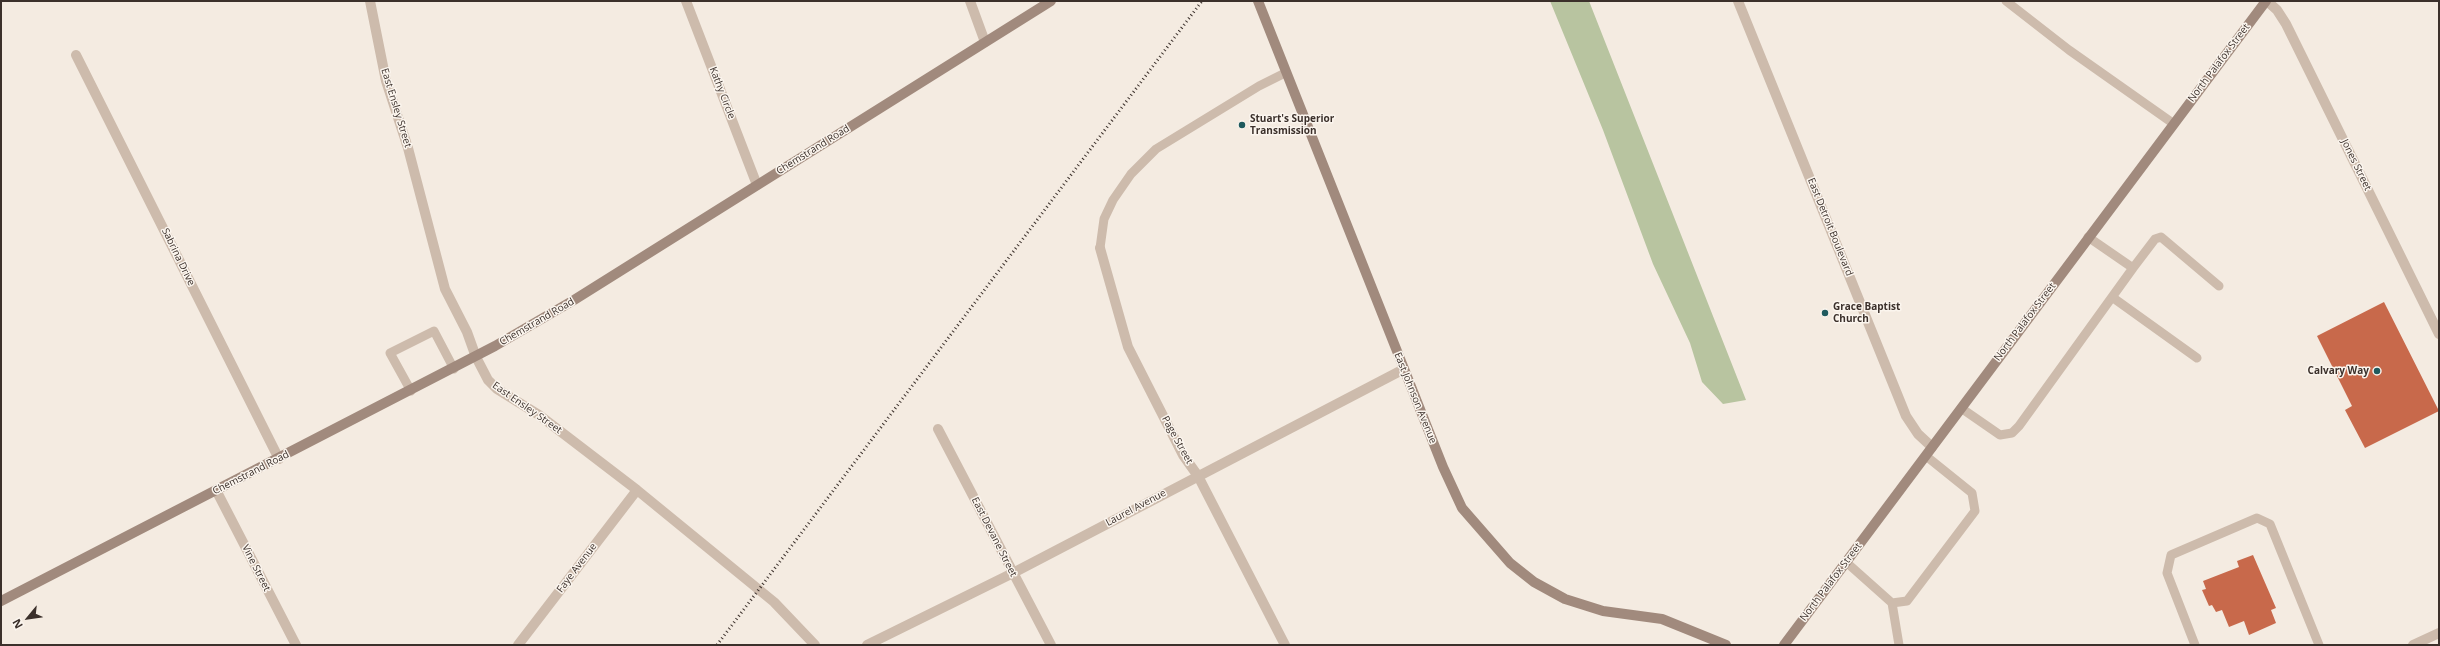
<!DOCTYPE html>
<style>
body{margin:0}
#map{position:relative;width:2440px;height:646px;overflow:hidden;background:#f4ebe1;font-family:"Open Sans",sans-serif}
canvas{display:block}
.frame{position:absolute;inset:0;border:2px solid #3b302b;pointer-events:none}
.north{position:absolute;left:8px;top:598px;width:40px;height:40px;-webkit-text-stroke:3px #fbf5ee;paint-order:stroke;rotate:241deg;font-size:11px;font-weight:700;line-height:16px;text-align:center;color:#3b302b}
.north::after{content:'';display:block;margin:auto;width:14px;height:18px;background:#3b302b;clip-path:polygon(50% 0,100% 100%,50% 72%,0 100%)}
</style>
<div id="map">
<canvas width="2440" height="646"></canvas>
<div class="frame"></div>
<div class="north">N</div>
</div>
<script>
const g = document.querySelector('canvas').getContext('2d');
g.lineJoin = 'round';
function paint(path, color) {
  g.fillStyle = color;
  g.fill(path, 'evenodd');
}
function toPath(rows) {
  const path = new Path2D();
  for (const r of rows) {
    path.moveTo(r[0], r[1]);
    for (let i = 2; i < r.length; i += 2) path.lineTo(r[i], r[i + 1]);
  }
  return path;
}
function strokePath(path, color, width, dash) {
  g.strokeStyle = color;
  g.lineWidth = width;
  g.lineCap = dash ? 'butt' : 'round';
  g.setLineDash(dash || []);
  g.stroke(path);
}
function write(font, color, halo, rows, align = 'center') {
  g.font = font + ' "Open Sans",sans-serif';
  g.lineWidth = 3;
  g.setLineDash([]);
  g.textBaseline = 'middle';
  g.strokeStyle = halo;
  g.fillStyle = color;
  for (const [text, x, y, turn = 0] of rows) {
    g.save();
    g.translate(x, y);
    g.rotate((+turn || 0) * Math.PI / 180);
    g.textAlign = isNaN(turn) ? turn : align;
    if (halo) g.strokeText(text, 0, 0);
    g.fillText(text, 0, 0);
    g.restore();
  }
}
paint(toPath([
 [1550,1,1589,1,1746,400,1723,404,1702,382,1690,343,1653,264,1603,130]
]), '#b8c4a0');
paint(toPath([
 [2384,302,2439,411,2365,448,2345,410,2352,406,2317,336],
 [2253,555,2276,608,2271,610,2276,623,2249,635,2244,621,2229,627,2222,610,2216,612,2212,605,2209,606,2202,590,2206,589,2203,581,2239,567,2237,561]
]), '#c8694b');
strokePath(toPath([
 [2006,1,2069,50,2174,124],
 [1100,248,1104,219,1113,200,1131,174,1156,149,1259,86,1285,73],
 [2133,268,2155,239,2161,237,2219,286],
 [2112,297,2197,358],
 [411,391,390,353,434,331,454,369],
 [1961,408,2000,435,2012,433,2019,426,2133,268,2088,237],
 [1846,562,1892,603,1899,645],
 [1892,603,1907,601,1975,511,1972,493,1926,456],
 [2195,645,2167,573,2171,555,2257,518,2270,524,2319,645]
]), '#cdbbac', 9);
strokePath(toPath([
 [370,1,386,81,408,148,445,289,467,332,476,357,488,380,497,389,539,415,637,490,774,602,815,645],
 [686,1,757,185],
 [970,1,985,42],
 [1738,1,1906,416,1918,434,1932,447],
 [2267,1,2277,10,2286,24,2439,334],
 [76,55,279,459],
 [1100,248,1128,347,1183,455,1198,476,1285,645],
 [938,429,1051,645],
 [216,490,296,645],
 [518,645,637,490],
 [867,645,1013,573,1404,369],
 [2413,645,2439,633]
]), '#cdbbac', 10);
strokePath(toPath([
 [1258,1,1443,467,1462,508,1510,563,1534,582,1565,599,1603,611,1662,619,1726,645],
 [1,601,495,346,574,300,1051,1],
 [1784,645,2266,1]
]), '#a18a7d', 10);
strokePath(toPath([
 [717,645,1202,1]
]), '#3b302b', 3, [1, 3]);
for (const [x, y, r, color] of [
 [1242,125,4,"#1f5a5e"],
 [1825,313,4,"#1f5a5e"],
 [2377,371,4,"#1f5a5e"]
]) {
  const dot = new Path2D();
  dot.arc(x, y, r, 0, 2 * Math.PI);
  g.fillStyle = color;
  g.fill(dot);
  strokePath(dot, '#fbf5ee', 1.5);
}
write('10px', '#3b302b', '#fbf5ee', [
 ["North Palafox Street",2219,63,-53],
 ["Kathy Circle",722,93,69],
 ["East Ensley Street",396,108,73],
 ["Chemstrand Road",813,150,-32],
 ["Jones Street",2356,165,64],
 ["East Detroit Boulevard",1830,227,68],
 ["Sabrina Drive",178,257,64],
 ["Chemstrand Road",537,322,-30],
 ["North Palafox Street",2025,322,-53],
 ["East Johnson Avenue",1415,398,68],
 ["East Ensley Street",527,408,35],
 ["Page Street",1177,440,61],
 ["Chemstrand Road",251,473,-27],
 ["Laurel Avenue",1136,508,-28],
 ["East Devane Street",994,537,63],
 ["Vine Street",256,568,63],
 ["Faye Avenue",577,568,-53],
 ["North Palafox Street",1831,582,-53]
]);
write('bold 10px', '#3b302b', '#fbf5ee', [
 ["Stuart's Superior",1250,119],
 ["Transmission",1250,131],
 ["Grace Baptist",1833,307],
 ["Church",1833,319],
 ["Calvary Way",2369,371,"right"]
], 'left');
</script>
